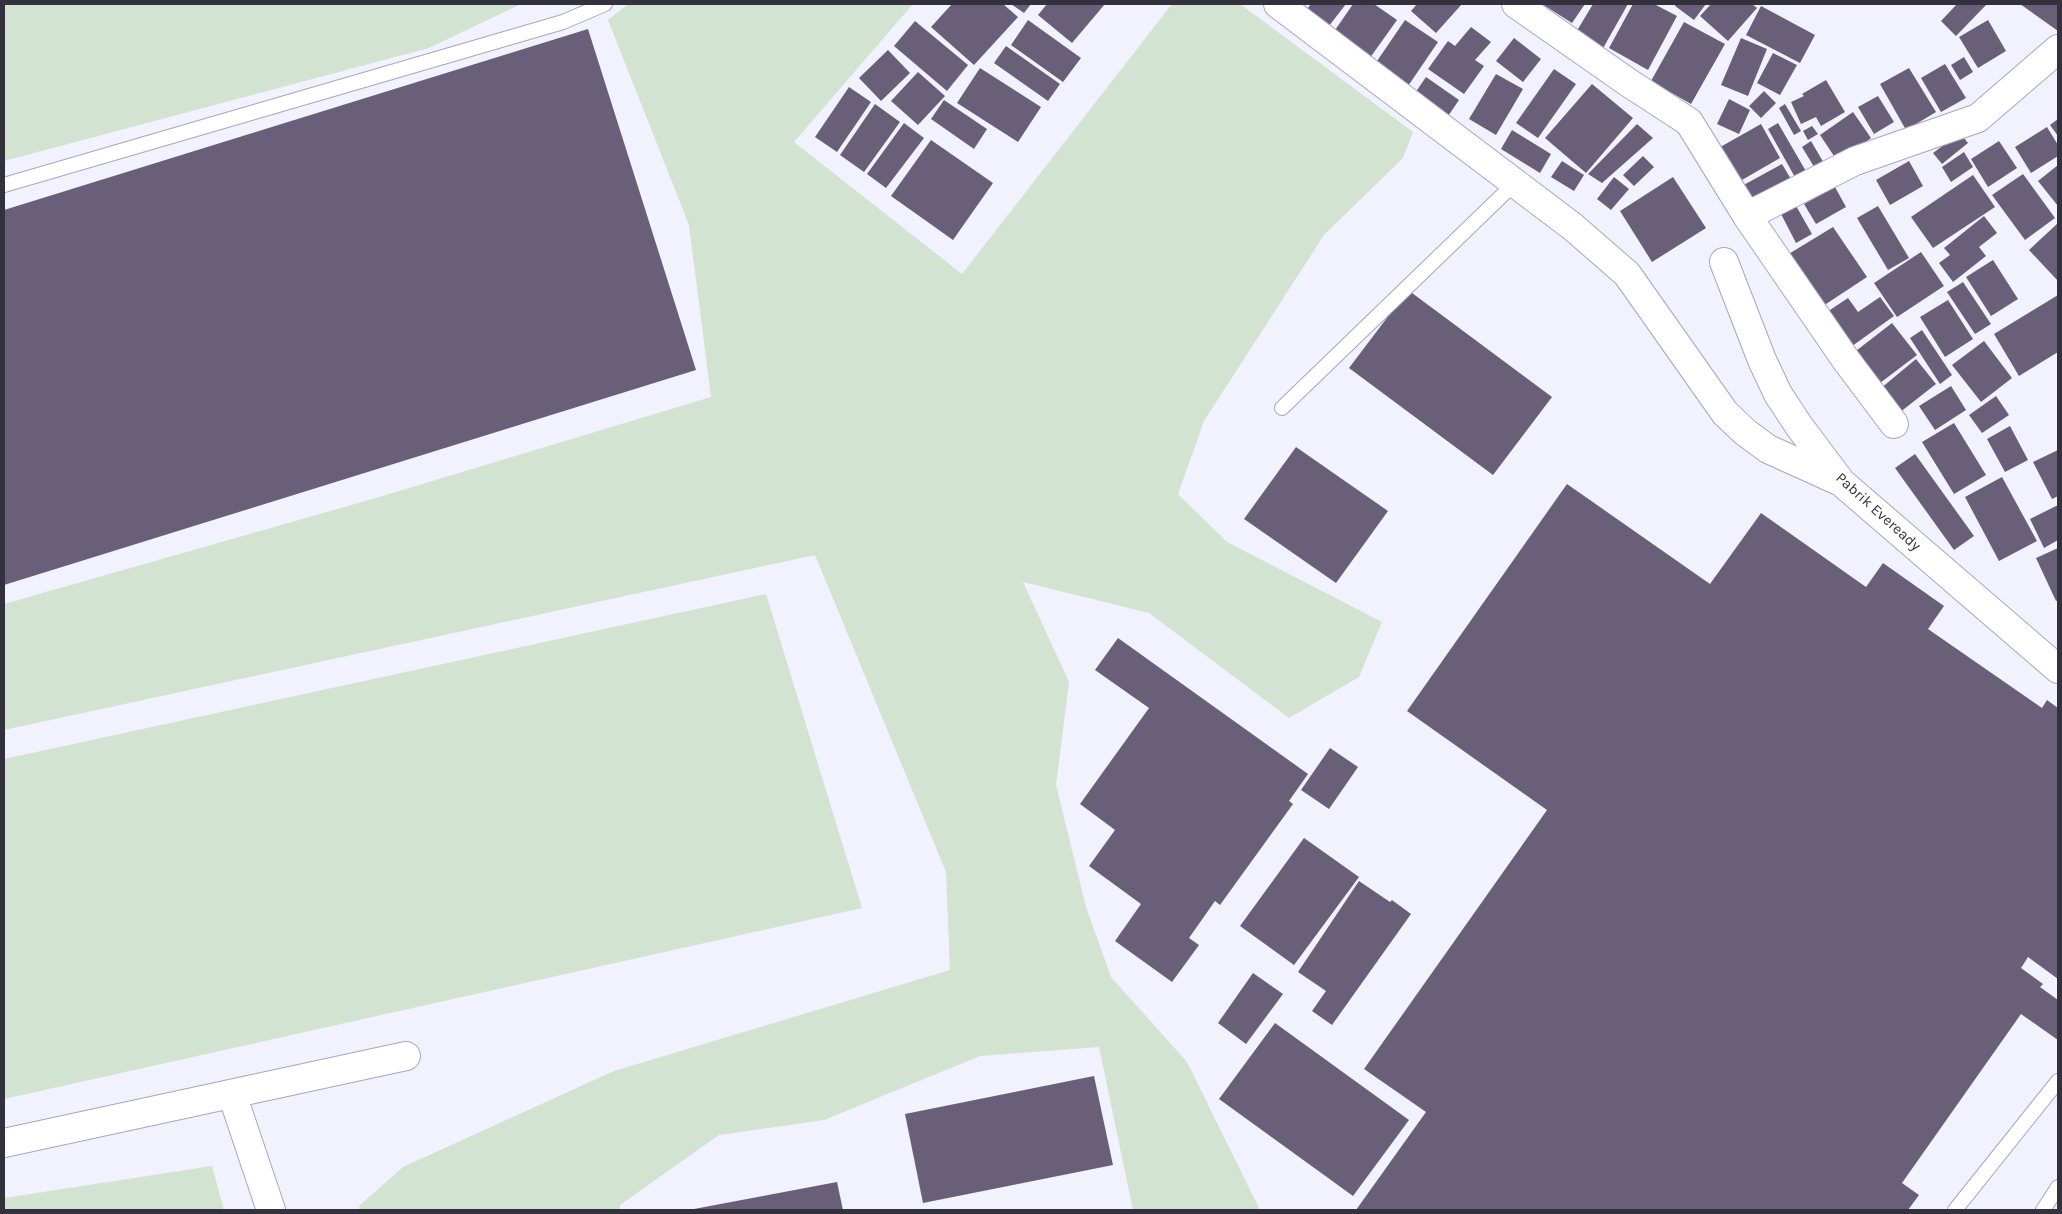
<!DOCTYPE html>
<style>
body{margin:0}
#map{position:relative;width:2062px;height:1214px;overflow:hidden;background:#f2f1fe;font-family:Karla,sans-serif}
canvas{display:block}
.frame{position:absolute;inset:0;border:5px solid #33313d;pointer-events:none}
</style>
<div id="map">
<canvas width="2062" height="1214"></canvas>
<div class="frame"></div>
</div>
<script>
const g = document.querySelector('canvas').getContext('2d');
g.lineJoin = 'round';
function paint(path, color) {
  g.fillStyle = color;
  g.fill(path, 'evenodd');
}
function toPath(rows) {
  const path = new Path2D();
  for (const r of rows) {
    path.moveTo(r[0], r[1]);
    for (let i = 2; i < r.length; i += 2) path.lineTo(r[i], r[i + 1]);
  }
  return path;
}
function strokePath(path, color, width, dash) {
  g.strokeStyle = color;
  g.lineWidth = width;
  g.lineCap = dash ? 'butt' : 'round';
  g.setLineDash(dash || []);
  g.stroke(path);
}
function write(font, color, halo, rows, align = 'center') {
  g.font = font + ' Karla,sans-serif';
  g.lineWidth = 5;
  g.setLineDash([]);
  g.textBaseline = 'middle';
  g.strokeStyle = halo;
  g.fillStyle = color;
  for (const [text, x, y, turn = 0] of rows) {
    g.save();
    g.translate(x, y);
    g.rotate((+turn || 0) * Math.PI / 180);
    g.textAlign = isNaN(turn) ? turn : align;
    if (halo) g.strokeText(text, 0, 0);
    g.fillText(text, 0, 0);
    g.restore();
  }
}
paint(toPath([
 [4,4,521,4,429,48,4,161],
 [628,4,913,4,794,142,962,274,1172,4,1240,4,1413,132,1403,158,1324,235,1204,421,1178,494,1227,542,1382,622,1359,677,1289,718,1149,613,1023,582,1069,682,1056,785,1086,907,1111,977,1187,1062,1260,1210,1133,1210,1099,1047,980,1056,824,1120,719,1135,620,1205,620,1210,360,1210,359,1206,403,1167,614,1071,950,970,946,872,815,555,4,730,4,604,376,498,711,397,689,225,608,20],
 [766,594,862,908,4,1099,4,759],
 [212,1166,224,1210,4,1210,4,1198]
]), '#d2e3d1');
paint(toPath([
 [952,4,1003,4,1018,17,974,65,931,27],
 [1011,4,1031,4,1024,13],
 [1047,4,1105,4,1072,43,1038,15],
 [1311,4,1346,4,1322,35,1300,18],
 [1353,4,1374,4,1397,20,1367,62,1331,36],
 [1417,4,1462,4,1436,33,1411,11],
 [1542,4,1585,4,1572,23],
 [1593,4,1628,4,1602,50,1575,34],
 [1633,4,1654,4,1677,16,1648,70,1609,48],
 [1676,4,1706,4,1694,20,1675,6],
 [1711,4,1752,4,1757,8,1728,41,1700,16],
 [1957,4,1987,4,1956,36,1941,21],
 [2020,4,2058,4,2058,31],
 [1761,6,1815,35,1800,63,1746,35],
 [1028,20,1081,58,1063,82,1011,45],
 [1405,20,1438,42,1406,89,1373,67],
 [1988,20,2006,51,1978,68,1959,37],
 [915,21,968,65,947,91,894,46],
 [1684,22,1725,44,1691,104,1651,81],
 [1471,27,1491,42,1475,60,1484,66,1464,94,1428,69,1448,41,1455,46],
 [588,29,696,370,4,585,4,210],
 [1514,38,1541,59,1523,82,1496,61],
 [1741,38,1767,49,1748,96,1721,85],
 [1006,46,1060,84,1048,101,994,63],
 [888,50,910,73,881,101,859,78],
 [1773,53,1797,65,1780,95,1757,83],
 [1964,57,1973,72,1960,80,1951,65],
 [1945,64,1966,98,1941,112,1921,78],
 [980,68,1041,107,1018,142,957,103],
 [1909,68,1936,112,1906,130,1880,84],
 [1554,69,1576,84,1538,138,1516,123],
 [918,72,945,96,918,125,891,101],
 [1496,74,1523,89,1496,135,1469,119],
 [1426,77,1459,100,1446,119,1413,96],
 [1826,80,1845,112,1821,126,1816,117,1801,124,1791,102,1804,96,1802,94],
 [1592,84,1633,118,1586,173,1545,138],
 [849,87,871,102,837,152,815,137],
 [1764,91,1776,103,1761,118,1749,106],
 [1878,96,1894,122,1874,134,1858,107],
 [1729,99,1750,110,1739,134,1717,124],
 [944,100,987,129,974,149,931,119],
 [875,104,900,122,864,172,840,155],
 [1785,104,1801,131,1794,135,1779,108],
 [1853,112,1871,138,1838,162,1820,135],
 [2058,119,2058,136,2050,125],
 [904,123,924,138,886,188,867,174],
 [1778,123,1807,173,1796,179,1768,129],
 [1637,124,1653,138,1602,183,1588,174],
 [1761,124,1780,158,1735,184,1715,150],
 [1812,126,1818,134,1808,140,1803,131],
 [2047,127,2058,145,2058,156,2031,173,2015,147],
 [1512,130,1551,154,1540,173,1501,149],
 [1960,133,1968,143,1942,164,1933,153],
 [931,140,993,183,953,240,891,196],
 [1811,141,1825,165,1816,170,1802,147],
 [1999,141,2017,168,1988,187,1971,159],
 [1964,152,1973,167,1951,182,1942,167],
 [1643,156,1654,167,1634,186,1623,175],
 [1562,161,1584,175,1574,191,1551,177],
 [1909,161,1923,186,1890,205,1876,180],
 [1782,164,1792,181,1750,205,1740,187],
 [2058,165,2058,206,2038,181],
 [2023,174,2055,218,2025,240,1992,195],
 [1973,175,1995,207,1933,248,1911,217],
 [1614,177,1629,189,1611,210,1597,199],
 [1673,177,1706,228,1652,262,1620,211],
 [1835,187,1846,207,1816,224,1804,204],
 [1795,204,1812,234,1796,243,1780,212],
 [1878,206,1909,258,1888,270,1857,218],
 [1984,216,1997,233,1979,247,1986,256,1953,282,1939,263,1950,255,1944,248],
 [2058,223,2058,281,2029,250],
 [1833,227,1867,277,1823,306,1787,255],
 [1921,252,1944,286,1897,317,1874,283],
 [1993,260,2018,299,1991,316,1966,277],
 [1963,282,1991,324,1975,334,1947,292],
 [1408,290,1552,397,1493,475,1349,368],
 [2058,295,2058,352,2019,376,1994,334],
 [1880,297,1894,316,1848,349,1824,314,1848,298,1858,312],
 [1948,300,1973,339,1945,357,1920,317],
 [1892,323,1917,355,1876,386,1852,354],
 [1922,330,1952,375,1940,384,1910,338],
 [1984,341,2012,378,1981,402,1952,365],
 [1916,359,1936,384,1899,413,1880,389],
 [1951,386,1966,410,1935,430,1919,406],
 [1996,396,2009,415,1982,433,1969,415],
 [1954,423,1986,475,1954,494,1922,442],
 [2010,426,2028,460,2005,472,1987,439],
 [1296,447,1388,511,1336,583,1244,519],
 [2058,450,2058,496,2052,499,2033,462],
 [1915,454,1974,536,1954,550,1895,468],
 [2002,477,2037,541,1999,561,1965,497],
 [1567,484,1710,584,1761,513,1866,587,1883,563,1944,606,1928,629,2042,708,2047,700,2058,708,2058,979,2028,957,2021,968,2043,984,2040,987,2058,1000,2058,1040,2021,1014,1902,1183,1919,1195,1908,1210,1356,1210,1426,1112,1364,1069,1547,810,1407,711],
 [2058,505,2058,540,2044,548,2030,519],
 [2058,548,2058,600,2056,601,2036,558],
 [1118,638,1308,774,1289,801,1293,804,1220,905,1215,901,1189,938,1199,945,1172,982,1115,941,1141,904,1089,866,1115,830,1080,804,1149,708,1095,670],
 [1330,748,1358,767,1329,809,1301,790],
 [1304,838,1359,877,1294,965,1240,926],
 [1359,881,1390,902,1392,900,1411,914,1332,1025,1312,1011,1326,991,1298,972],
 [1253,973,1283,994,1246,1044,1218,1023],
 [1275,1023,1409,1120,1353,1196,1219,1099],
 [1094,1076,1113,1165,923,1203,905,1114],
 [837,1182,843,1210,694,1210,694,1209]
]), '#6a5f78');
const service = toPath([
 [4,185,563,22,605,4],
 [1282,408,1515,183],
 [1955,1210,2058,1081],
 [2043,1210,2058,1187]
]);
const minor = toPath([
 [1278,4,1573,227,1627,274,1725,413,1745,432,1768,449,1841,482],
 [1516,4,1629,83,1689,122,1747,216,1846,360,1894,424],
 [1747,216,1855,161,1978,118,2058,49],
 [1724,262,1762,360,1778,394,1799,426,1841,482,2058,669],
 [232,1094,271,1210],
 [4,1143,406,1056]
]);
strokePath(service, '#a9a5c2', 16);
strokePath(minor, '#a9a5c2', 30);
strokePath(service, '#fff', 14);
strokePath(minor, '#fff', 28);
write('15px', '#33313d', '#fff', [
 ["Pabrik Eveready",1878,512,42]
]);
</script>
